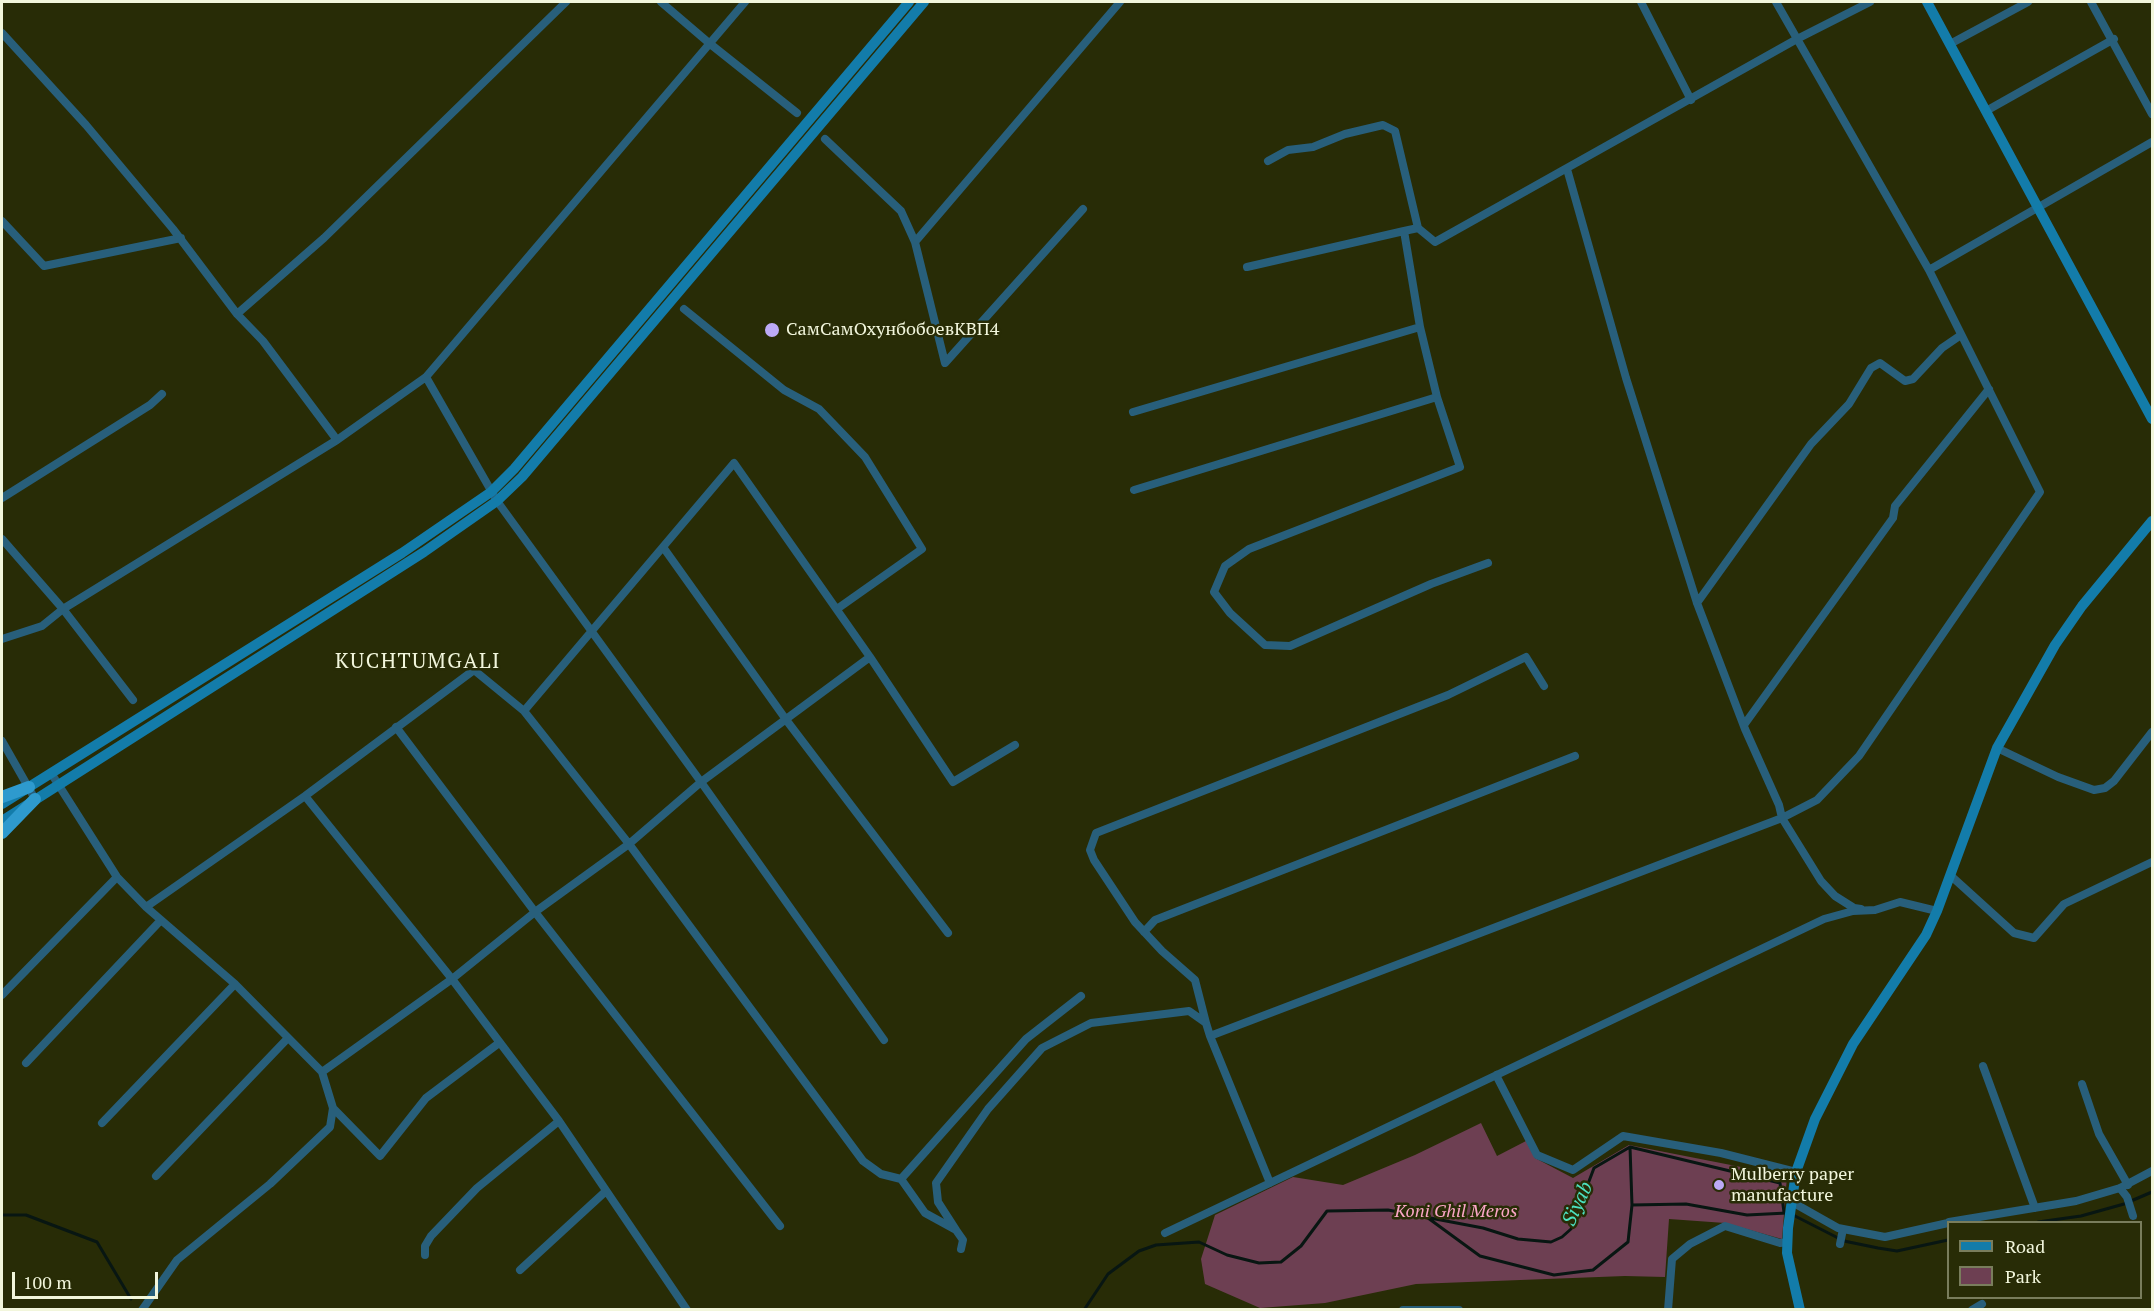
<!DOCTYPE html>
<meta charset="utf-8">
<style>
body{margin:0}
#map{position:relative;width:2154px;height:1311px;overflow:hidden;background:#282c06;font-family:"PT Serif",serif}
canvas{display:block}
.frame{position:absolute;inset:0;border:3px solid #f2f6dc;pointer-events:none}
.legend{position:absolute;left:1947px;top:1221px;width:195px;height:78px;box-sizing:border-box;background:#282c06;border:2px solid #797d5c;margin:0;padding:8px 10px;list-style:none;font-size:18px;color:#f2f6dc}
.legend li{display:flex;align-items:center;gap:12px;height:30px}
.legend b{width:30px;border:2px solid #797d5c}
.scale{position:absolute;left:12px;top:1272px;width:146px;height:27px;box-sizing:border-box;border:3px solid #f2f6dc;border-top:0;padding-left:8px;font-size:18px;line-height:21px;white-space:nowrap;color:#f2f6dc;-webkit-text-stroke:4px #282c06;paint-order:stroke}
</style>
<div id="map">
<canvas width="2154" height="1311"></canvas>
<div class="frame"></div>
<ul class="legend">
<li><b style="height:8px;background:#137caa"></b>Road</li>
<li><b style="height:16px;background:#6d3f52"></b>Park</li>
</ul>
<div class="scale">100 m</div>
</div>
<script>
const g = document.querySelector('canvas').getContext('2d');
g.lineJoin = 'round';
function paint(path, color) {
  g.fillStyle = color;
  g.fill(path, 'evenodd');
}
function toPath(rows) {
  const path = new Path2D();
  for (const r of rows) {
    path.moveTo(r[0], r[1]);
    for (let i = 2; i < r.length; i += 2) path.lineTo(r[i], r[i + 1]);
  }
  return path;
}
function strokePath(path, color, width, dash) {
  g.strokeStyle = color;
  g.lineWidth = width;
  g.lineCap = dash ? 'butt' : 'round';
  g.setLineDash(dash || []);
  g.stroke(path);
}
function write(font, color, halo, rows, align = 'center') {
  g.font = font + ' "PT Serif",serif';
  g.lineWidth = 5;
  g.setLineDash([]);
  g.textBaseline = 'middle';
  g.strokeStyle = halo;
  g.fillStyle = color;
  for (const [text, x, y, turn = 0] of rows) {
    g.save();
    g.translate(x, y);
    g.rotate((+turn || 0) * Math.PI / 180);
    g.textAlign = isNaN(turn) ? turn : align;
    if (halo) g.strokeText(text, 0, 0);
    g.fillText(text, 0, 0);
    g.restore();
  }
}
paint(toPath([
 [1481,1123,1497,1156,1526,1141,1535,1158,1573,1178,1629,1145,1787,1176,1782,1239,1725,1223,1669,1219,1665,1277,1625,1276,1416,1284,1325,1303,1260,1308,1205,1284,1201,1259,1215,1215,1293,1177,1343,1185,1415,1155]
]), '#6d3f52');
strokePath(toPath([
 [1630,1147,1780,1183,1784,1212],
 [2,1215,26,1215,97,1242,131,1299],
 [1793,1215,1844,1241,1878,1248,1897,1251,1948,1240],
 [1428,1218,1480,1256,1554,1275,1593,1270,1628,1242,1632,1205],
 [2038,1222,2081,1216,2124,1204,2152,1192],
 [1084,1310,1108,1274,1139,1251,1156,1245,1199,1242,1227,1255,1259,1263,1281,1262,1301,1246,1327,1211,1388,1210,1483,1228,1518,1239,1551,1242,1562,1237,1571,1229,1594,1168,1630,1147,1632,1205,1686,1204,1747,1215,1787,1213]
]), '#081612', 3);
strokePath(toPath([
 [661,2,709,43,797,113],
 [1641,2,1691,100],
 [2091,2,2152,114],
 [2,33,86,125,173,229,237,314,263,341,337,440],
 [1950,44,2028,2],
 [1986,111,2114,39],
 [825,139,901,211,915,242,945,363,1083,209],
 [1268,161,1288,150,1313,147,1345,134,1383,125,1395,131,1418,228,1404,231],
 [1567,169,1626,378,1697,603,1745,729,1779,805,1782,818,1821,881,1835,896,1854,908,1861,909],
 [2,221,44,266,181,238],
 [1418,228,1435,242,1797,39,1870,2],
 [915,242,1120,2],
 [1247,267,1404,231,1420,327],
 [1929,270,2152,142],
 [684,309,784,390,819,409,865,457,922,549,837,609],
 [237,314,324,238,566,2],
 [426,377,497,501,701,782,884,1040],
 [1133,412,1420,327,1437,397],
 [1134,490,1437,397,1460,467,1249,549,1225,566,1214,592,1230,613,1265,645,1290,646,1431,584,1488,563],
 [2,498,150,405,162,394],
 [2,539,63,609,337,440,426,377,745,2],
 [663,547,787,721,948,933],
 [1697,603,1811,444,1849,404,1871,368,1880,363,1905,381,1913,379,1942,348,1961,335],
 [2,639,42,626,63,609,133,700],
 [1744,725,1893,518,1895,506,1989,389],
 [396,727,535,912,780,1226],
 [2,741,35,799],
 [1015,745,953,782,870,657,734,463,524,711,629,844,863,1161,881,1174,901,1179,925,1213,956,1230,938,1202,936,1183,988,1109,1042,1048,1091,1023,1189,1011,1206,1023,1210,1036,1782,818,1817,800,1859,756,2040,492,1929,270,1776,2],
 [1997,748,2058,777,2094,790,2105,788,2114,781,2152,732],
 [51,773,117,877,146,907,235,984,322,1072,333,1108,330,1127,270,1184,177,1260,142,1310],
 [305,796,452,979,559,1121,687,1310],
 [1950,875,2014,933,2034,938,2064,904,2152,862],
 [146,907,305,796,474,670,524,711],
 [1144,932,1155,920,1575,756],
 [2,995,117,877],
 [1206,1023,1195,980,1162,951,1135,922,1094,860,1090,850,1096,833,1448,695,1526,657,1544,686],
 [1210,1036,1270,1183],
 [26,1063,161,920],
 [1983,1066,2035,1208],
 [322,1072,452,979,535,912,629,844,701,782,870,657],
 [1496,1075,1537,1155,1573,1170,1623,1136,1721,1153,1796,1172],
 [2082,1084,2099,1134,2128,1185],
 [333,1108,380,1156,426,1098,499,1043],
 [102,1123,235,984],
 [156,1176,287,1039],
 [901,1179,1026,1039,1081,996],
 [2120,1188,2127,1197,2133,1216],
 [1792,1202,1838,1228,1885,1237,1948,1223],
 [1949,1222,2076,1201,2120,1188,2152,1171],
 [956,1230,963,1240,961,1249],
 [1165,1233,1824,919,1853,911,1875,910,1900,902,1937,911],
 [1840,1244,1843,1229],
 [425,1255,425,1246,431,1236,477,1188,559,1121],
 [520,1270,606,1191],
 [1403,1310,1459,1310],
 [1668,1310,1672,1259,1690,1244,1725,1226,1780,1243,1788,1242],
 [1972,1310,1982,1304]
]), '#285f7b', 8);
strokePath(toPath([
 [1927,2,2152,419],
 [2,804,402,553,491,492,514,469,909,2],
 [2,821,424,552,497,501,522,477,924,2],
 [1800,1310,1787,1253,1788,1228,1796,1172,1815,1119,1853,1044,1926,935,1937,911,1997,748,2055,645,2082,606,2152,521]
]), '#137caa', 10);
strokePath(toPath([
 [2,797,29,787],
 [2,833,35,799]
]), '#2e9ace', 12);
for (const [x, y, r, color] of [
 [772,330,8,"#bcaaf6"],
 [1719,1185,6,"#bcaaf6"]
]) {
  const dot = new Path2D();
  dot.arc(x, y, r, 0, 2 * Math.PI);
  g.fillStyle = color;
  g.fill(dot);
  strokePath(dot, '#282c06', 2);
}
write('18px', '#f2f6dc', '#282c06', [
 ["СамСамОхунбобоевКВП4",786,330],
 ["Mulberry paper",1731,1175],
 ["manufacture",1731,1196]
], 'left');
write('italic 18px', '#faa5c6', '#282c06', [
 ["Koni Ghil Meros",1456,1212]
]);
write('italic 20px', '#4ce1c0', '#282c06', [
 ["Siyab",1578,1204,-65]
]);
g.letterSpacing = '1.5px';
write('21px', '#f2f6dc', '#282c06', [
 ["KUCHTUMGALI",418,662]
]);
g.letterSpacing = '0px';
</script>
